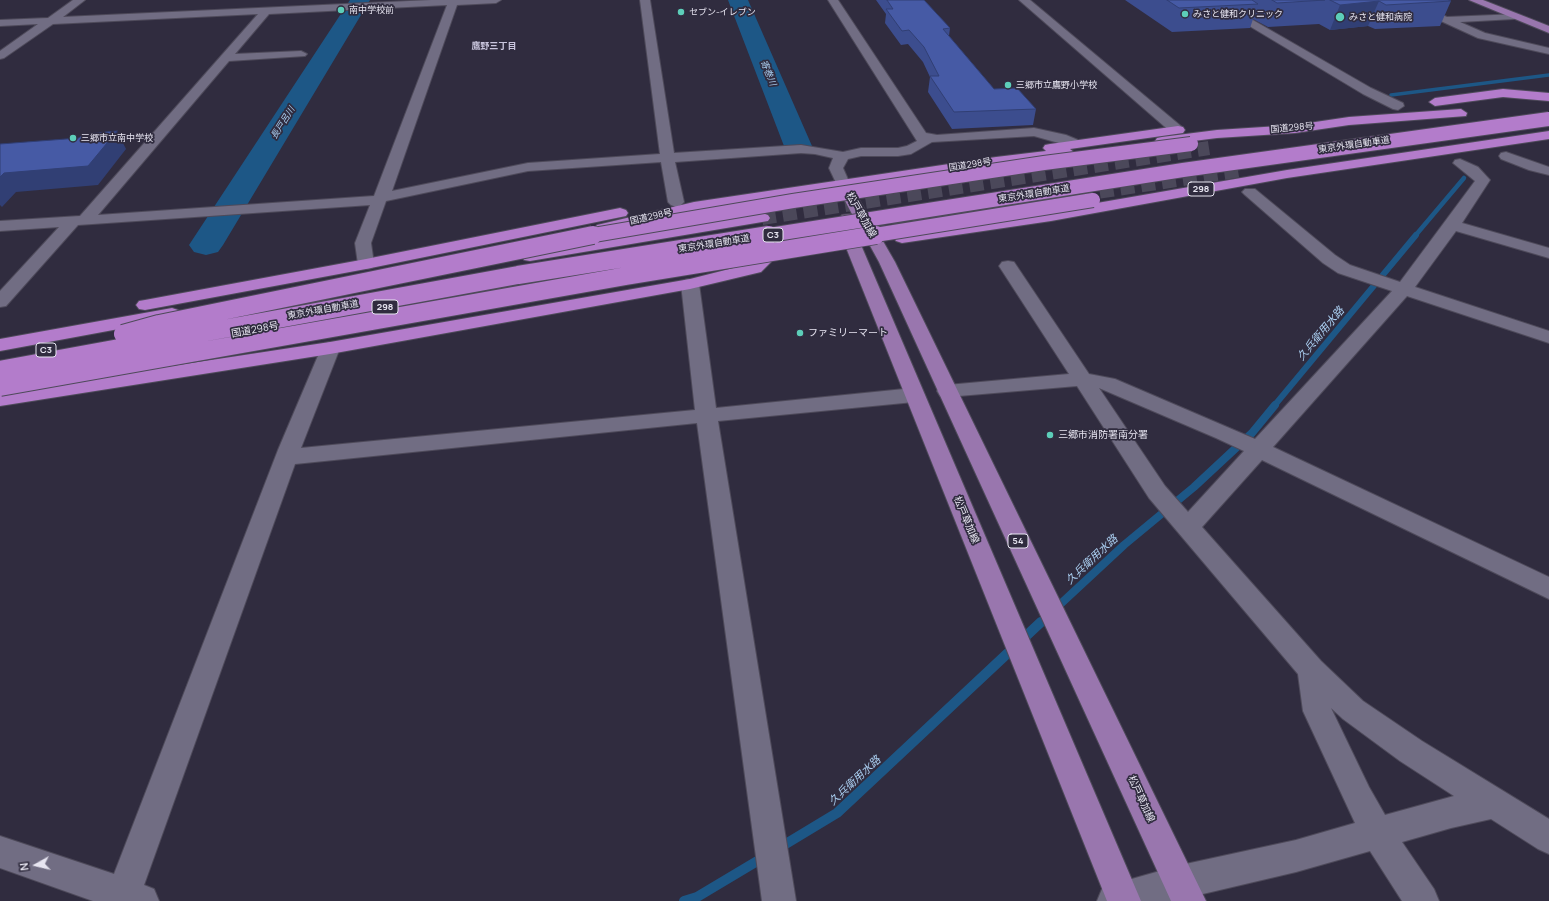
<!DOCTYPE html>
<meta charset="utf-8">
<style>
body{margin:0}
#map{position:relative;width:1549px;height:901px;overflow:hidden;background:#302c3f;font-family:Manrope,sans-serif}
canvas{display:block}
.north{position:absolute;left:16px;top:845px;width:40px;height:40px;-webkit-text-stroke:3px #302c3f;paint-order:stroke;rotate:262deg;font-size:11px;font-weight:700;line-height:16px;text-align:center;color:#e7e5f1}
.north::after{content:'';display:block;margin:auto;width:14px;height:18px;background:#e7e5f1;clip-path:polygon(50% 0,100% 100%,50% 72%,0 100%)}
</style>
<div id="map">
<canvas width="1549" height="901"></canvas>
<div class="north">N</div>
</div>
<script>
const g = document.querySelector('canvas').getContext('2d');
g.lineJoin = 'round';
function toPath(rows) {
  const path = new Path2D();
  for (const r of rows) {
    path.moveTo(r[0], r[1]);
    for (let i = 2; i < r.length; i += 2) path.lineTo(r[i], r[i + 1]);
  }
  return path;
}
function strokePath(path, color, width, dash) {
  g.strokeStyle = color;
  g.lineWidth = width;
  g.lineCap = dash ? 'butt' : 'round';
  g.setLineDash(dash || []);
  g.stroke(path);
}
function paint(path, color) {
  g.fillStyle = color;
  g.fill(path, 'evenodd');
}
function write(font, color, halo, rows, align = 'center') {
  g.font = font + ' Manrope,"Noto Sans JP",sans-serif';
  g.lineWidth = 3.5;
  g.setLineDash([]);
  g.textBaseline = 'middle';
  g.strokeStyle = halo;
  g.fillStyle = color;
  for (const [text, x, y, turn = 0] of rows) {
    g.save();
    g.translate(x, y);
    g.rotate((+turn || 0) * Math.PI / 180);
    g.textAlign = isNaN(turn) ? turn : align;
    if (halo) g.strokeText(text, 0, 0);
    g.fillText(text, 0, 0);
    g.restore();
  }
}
strokePath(toPath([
 [1391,95,1549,75]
]), '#1d5786', 3.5);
strokePath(toPath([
 [1415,236,1464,178]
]), '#1d5786', 4.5);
strokePath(toPath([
 [1274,406,1416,235]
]), '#1d5786', 6);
strokePath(toPath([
 [1040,623,1124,545,1194,487,1252,433,1275,405]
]), '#1d5786', 8);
strokePath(toPath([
 [779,848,837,813,1041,622],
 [684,901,697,897,764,857]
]), '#1d5786', 10);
paint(toPath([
 [350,0,370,0,223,245,218,252,206,255,194,252,189,245,350,0],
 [728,0,748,0,812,146,808,152,798,154,788,152,784,146,728,0]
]), '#1d5786');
strokePath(toPath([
 [762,218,1209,148],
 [809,236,1242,170]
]), '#4b485a', 14, [14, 7]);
strokePath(toPath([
 [772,242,815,235]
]), '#4b485a', 18, [18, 9]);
const minor = toPath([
 [73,0,85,0,63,17,431,0,501,0,496,3,457,5,392,191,528,163,660,154,640,0,650,0,674,153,801,145,843,152,861,148,898,148,907,146,917,141,828,0,838,0,926,133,937,135,1034,128,1066,135,1078,140,1080,143,1078,146,1073,147,1034,136,932,142,911,154,898,156,861,156,848,159,843,168,850,184,848,187,843,188,838,187,829,168,833,158,815,154,801,153,675,162,684,202,681,205,676,207,671,205,668,202,661,162,528,171,386,201,371,243,374,264,372,268,366,269,360,268,358,264,355,243,370,205,78,225,6,306,0,307,0,291,59,227,0,231,0,221,80,216,258,14,53,24,4,58,0,59,0,51,38,24,0,26,0,20,48,18,73,0],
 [447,5,374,196,98,215,229,61,305,56,307,54,301,51,235,54,269,14,447,5],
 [1019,0,1030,0,1182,127,1184,130,1182,133,1172,133,1019,0],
 [1206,0,1218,0,1371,88,1403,103,1404,106,1398,110,1393,109,1363,94,1206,0],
 [1395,0,1408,0,1447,17,1518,14,1519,16,1514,19,1460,22,1485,33,1549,48,1549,54,1478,38,1395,0],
 [1506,152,1549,167,1549,175,1529,170,1501,159,1499,156,1501,153,1506,152],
 [1460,159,1478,167,1490,180,1462,223,1549,248,1549,258,1456,231,1415,287,1549,331,1549,343,1407,296,1273,447,1549,577,1549,599,1262,460,1202,527,1321,661,1363,701,1422,741,1549,819,1549,854,1538,849,1491,819,1451,828,1402,842,1434,889,1439,901,1402,901,1370,851,1296,872,1173,901,1097,901,1102,889,1114,884,1181,865,1296,840,1355,823,1303,711,1298,674,1149,498,1077,386,947,397,940,396,937,391,940,386,947,385,1069,374,999,266,1002,262,1008,261,1014,262,1089,374,1115,379,1255,439,1392,291,1338,273,1323,263,1245,195,1242,192,1245,189,1255,189,1335,255,1350,265,1400,282,1475,181,1453,163,1455,160,1460,159],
 [1099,388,1216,438,1244,451,1188,512,1165,486,1099,388],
 [1331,708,1343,719,1400,761,1454,796,1385,815,1369,787,1331,708],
 [690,279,696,280,699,284,716,408,914,388,921,390,924,395,921,400,914,402,718,421,796,901,762,901,697,423,295,464,144,885,154,889,159,901,93,901,0,868,0,836,114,874,278,450,323,344,330,342,337,344,340,348,301,448,695,410,681,284,684,280,690,279]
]);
const major = toPath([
 [1469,0,1483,0,1549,26,1549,33,1469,0],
 [843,180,848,181,850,184,895,262,1206,901,1171,901,879,262,857,222,861,245,1141,901,1107,901,845,245,840,218,842,215,852,214,836,184,838,181,843,180]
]);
const highway = toPath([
 [1503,89,1549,93,1549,101,1503,97,1435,106,1429,102,1435,98,1503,89],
 [1461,109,1467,113,1466,116,1349,125,1295,133,1217,138,1162,145,1157,144,1155,141,1157,138,1162,137,1217,130,1295,125,1349,117,1461,109],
 [1178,126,1183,127,1185,130,1183,133,1070,149,1075,153,1073,156,1068,157,996,165,694,212,603,233,597,231,595,228,597,225,694,202,996,157,1046,151,1043,148,1045,145,1050,144,1178,126],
 [1549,131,1549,139,1287,178,1051,221,902,243,896,241,894,238,896,235,902,233,1051,211,1287,170,1549,131],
 [620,208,626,210,628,213,626,216,366,269,145,310,139,309,136,305,139,301,145,300,366,259,620,208],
 [762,213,768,215,770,218,768,221,530,261,524,260,522,256,524,252,530,251,762,213],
 [766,254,772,255,774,259,761,272,690,289,330,354,0,406,0,392,330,342,690,279,749,264,760,255,766,254],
 [540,281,546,282,549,286,546,290,495,293,489,292,486,288,489,284,495,283,540,281],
 [172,308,178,310,181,314,178,318,0,351,0,339,172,308]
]);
strokePath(minor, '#4e4a5a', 2);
strokePath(major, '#4e4a5a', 2);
strokePath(highway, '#4e4a5a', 2);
paint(minor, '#716d83');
paint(major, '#9976ae');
paint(highway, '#b37ccb');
const highwayBridgeFar1 = toPath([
 [588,236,793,201,1044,163,1191,144],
 [763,236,1183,170,1549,119],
 [869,236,1093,200]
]);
const highwayBridge = toPath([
 [123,334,159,324,593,235],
 [0,370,518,275,769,235],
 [0,387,626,276,876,235]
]);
strokePath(highwayBridgeFar1, '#4e4a5a', 16, []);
strokePath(highwayBridge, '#4e4a5a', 20, []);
strokePath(highwayBridgeFar1, '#b37ccb', 14);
strokePath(highwayBridge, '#b37ccb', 18);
paint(toPath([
 [876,0,924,0,950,28,949,36,994,89,1036,109,1033,125,952,129,928,92,930,77,923,62,908,44,901,45,885,23,886,14],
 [1125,0,1448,0,1451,1,1440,26,1375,29,1368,26,1330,30,1319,24,1268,27,1253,19,1250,28,1172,32]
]), '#3c4d8e');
paint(toPath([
 [1379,1,1368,26,1330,30,1340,5],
 [117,131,126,149,98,185,16,192,2,207,0,205,0,177,4,173]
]), '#313f74');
const building = toPath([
 [887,0,924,0,950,28,943,29,994,89,1017,88,1036,109,954,112,930,76,939,76,924,47,909,30,902,31,886,9,893,9,887,0],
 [1167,0,1252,0,1258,4,1179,8,1167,0],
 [1272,0,1325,0,1277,3,1272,0],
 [1330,0,1448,0,1451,1,1386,5,1379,1,1340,5,1330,0],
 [117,131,88,166,4,173,0,177,0,144,79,138,83,134,117,131]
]);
paint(building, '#465aa5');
strokePath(building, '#313f74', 1);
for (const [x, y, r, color] of [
 [341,10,4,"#5dceb9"],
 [681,12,4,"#5dceb9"],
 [1185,14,4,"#5dceb9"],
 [1340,17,5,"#5dceb9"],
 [1008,85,4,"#5dceb9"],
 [73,138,4,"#5dceb9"],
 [800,333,4,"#5dceb9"],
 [1050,435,4,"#5dceb9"]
]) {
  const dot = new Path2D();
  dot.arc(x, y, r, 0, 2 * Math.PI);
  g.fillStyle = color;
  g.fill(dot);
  strokePath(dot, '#302c3f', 1.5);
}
write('9px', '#e7e5f1', '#302c3f', [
 ["南中学校前",349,10],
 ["セブン-イレブン",689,12],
 ["みさと健和クリニック",1193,14],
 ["みさと健和病院",1349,17],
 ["三郷市立鷹野小学校",1016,85],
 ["三郷市立南中学校",81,138]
], 'left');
write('bold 9px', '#c9c5dd', '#302c3f', [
 ["鷹野三丁目",494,46]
]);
write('italic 9px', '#a9cdef', '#302c3f', [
 ["寄巻川",768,73,68],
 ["長戸呂川",283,123,-58]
]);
write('9px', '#e7e5f1', '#302c3f', [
 ["国道298号",1292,128,-5],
 ["東京外環自動車道",1354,145,-8],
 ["国道298号",970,165,-9],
 ["東京外環自動車道",1034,194,-9],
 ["国道298号",651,217,-13],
 ["東京外環自動車道",714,244,-9],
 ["東京外環自動車道",323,310,-10]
]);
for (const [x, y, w] of [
 [1201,189,26],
 [773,235,20],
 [385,307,26],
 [46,350,20],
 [1018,541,20]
]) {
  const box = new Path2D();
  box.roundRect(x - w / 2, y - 7, w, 14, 3);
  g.fillStyle = '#302c3f';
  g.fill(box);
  strokePath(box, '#e7e5f1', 1);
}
write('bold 9px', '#e7e5f1', null, [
 ["298",1201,189],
 ["C3",773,235],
 ["298",385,307],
 ["C3",46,350],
 ["54",1018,541]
]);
write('10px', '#e7e5f1', '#302c3f', [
 ["松戸草加線",861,215,60],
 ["国道298号",255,330,-10],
 ["松戸草加線",966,520,67],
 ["松戸草加線",1141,799,65]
]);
write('10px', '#e7e5f1', '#302c3f', [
 ["ファミリーマート",808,333],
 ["三郷市消防署南分署",1058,435]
], 'left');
write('italic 11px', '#a9cdef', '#302c3f', [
 ["久兵衛用水路",1321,334,-50],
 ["久兵衛用水路",1092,560,-43],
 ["久兵衛用水路",855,781,-43]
]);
</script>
